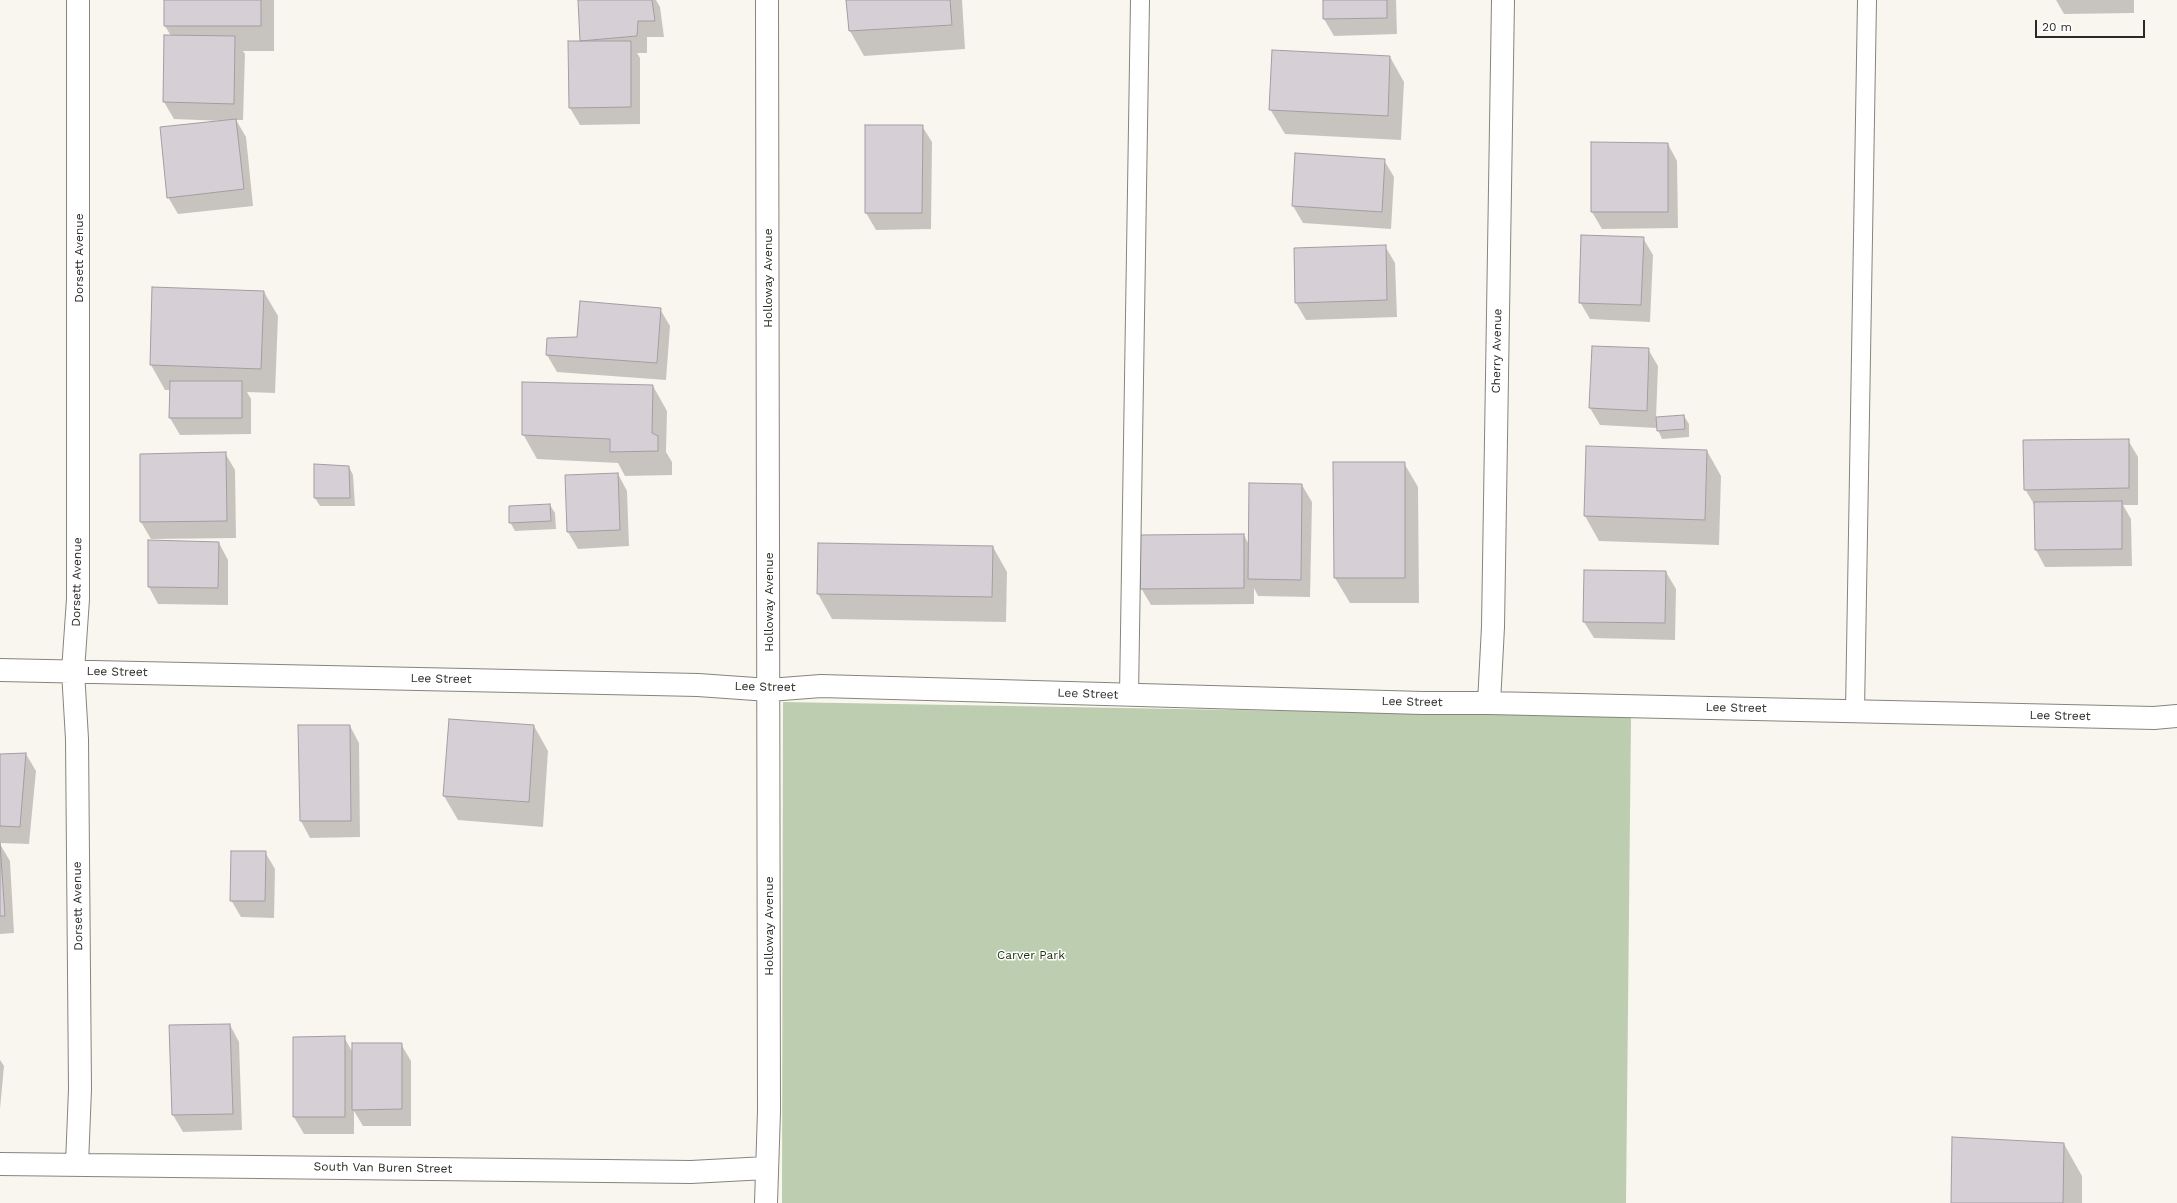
<!DOCTYPE html>
<style>
body{margin:0}
#map{position:relative;width:2177px;height:1203px;overflow:hidden;background:#f9f6ef;font-family:"Work Sans",sans-serif}
canvas{display:block}
.scale{position:absolute;left:2035px;top:20px;width:110px;height:18px;box-sizing:border-box;border:2px solid #2a2927;border-top:0;padding-left:5px;font-size:12px;line-height:14px;white-space:nowrap;color:#2a2927;-webkit-text-stroke:3px #fff;paint-order:stroke}
</style>
<div id="map">
<canvas width="2177" height="1203"></canvas>
<div class="scale">20 m</div>
</div>
<script>
const g = document.querySelector('canvas').getContext('2d');
g.lineJoin = 'round';
function paint(path, color) {
  g.fillStyle = color;
  g.fill(path, 'evenodd');
}
function toPath(rows) {
  const path = new Path2D();
  for (const r of rows) {
    path.moveTo(r[0], r[1]);
    for (let i = 2; i < r.length; i += 2) path.lineTo(r[i], r[i + 1]);
  }
  return path;
}
function strokePath(path, color, width, dash) {
  g.strokeStyle = color;
  g.lineWidth = width;
  g.lineCap = dash ? 'butt' : 'round';
  g.setLineDash(dash || []);
  g.stroke(path);
}
function write(font, color, halo, rows, align = 'center') {
  g.font = font + ' "Work Sans",sans-serif';
  g.lineWidth = 3;
  g.setLineDash([]);
  g.textBaseline = 'middle';
  g.strokeStyle = halo;
  g.fillStyle = color;
  for (const [text, x, y, turn = 0] of rows) {
    g.save();
    g.translate(x, y);
    g.rotate((+turn || 0) * Math.PI / 180);
    g.textAlign = isNaN(turn) ? turn : align;
    if (halo) g.strokeText(text, 0, 0);
    g.fillText(text, 0, 0);
    g.restore();
  }
}
paint(toPath([
 [783,702,1631,717,1626,1203,782,1203]
]), '#bcceaf');
paint(toPath([
 [165,0,274,0,274,51,243,51,245,54,243,120,236,120,246,137,253,206,178,214,168,197,224,121,174,119,164,102,165,36,171,36,165,26],
 [579,0,656,0,660,7,664,37,647,37,647,53,637,53,640,58,640,124,580,125,570,108,581,42],
 [847,0,962,0,965,49,864,56,850,31],
 [1324,0,1396,0,1397,34,1334,36,1324,19],
 [2056,0,2134,0,2134,13,2064,14],
 [1390,57,1404,82,1401,140,1285,134,1270,109],
 [922,126,932,142,931,229,876,230,866,213],
 [1668,144,1677,161,1678,228,1602,229,1592,212],
 [1384,160,1394,177,1391,229,1303,223,1293,206],
 [1643,238,1653,255,1650,322,1590,319,1580,302],
 [1385,246,1395,263,1397,317,1306,320,1296,303],
 [264,292,278,316,275,393,247,392,251,399,251,434,180,435,170,418,171,390,165,390,151,365],
 [660,309,670,326,666,380,557,372,547,355,578,338],
 [1593,347,1648,349,1658,366,1656,418,1684,416,1689,424,1689,437,1662,439,1657,428,1600,425,1590,408],
 [653,386,667,411,666,452,672,462,672,475,625,476,618,463,537,459,523,434],
 [2128,440,2138,457,2138,505,2123,505,2131,519,2132,566,2045,567,2036,550,2035,506,2025,489],
 [1587,447,1707,451,1721,476,1719,545,1599,541,1585,516],
 [225,453,235,470,236,538,151,539,141,522],
 [1334,463,1404,463,1418,487,1419,603,1350,603,1335,578],
 [349,467,353,475,355,506,320,506,315,498],
 [618,474,627,491,629,546,578,549,568,532],
 [1302,485,1312,502,1310,597,1258,596,1254,588,1254,604,1151,605,1141,588,1244,535,1249,545],
 [550,505,555,513,556,529,515,531,510,522],
 [219,543,228,560,228,605,158,604,149,587],
 [819,544,993,547,1007,572,1006,622,832,619,818,594],
 [1666,572,1676,589,1675,640,1594,638,1584,622],
 [299,726,350,726,359,743,360,837,310,838,301,821],
 [534,726,548,751,543,827,458,820,444,796],
 [26,754,36,771,29,844,0,843,0,755],
 [0,844,10,861,14,933,0,934],
 [265,852,275,869,274,918,241,917,231,900],
 [230,1025,239,1042,242,1130,183,1132,173,1115,170,1026],
 [344,1037,353,1053,401,1044,411,1061,411,1126,363,1126,354,1111,354,1134,304,1134,294,1117,294,1038],
 [0,1060,4,1066,0,1109],
 [2064,1144,2082,1176,2082,1203,1952,1203]
]), '#0003');
const building = toPath([
 [164,0,261,0,261,26,164,26,164,0],
 [578,0,652,0,655,21,638,21,637,36,580,41,578,0],
 [846,0,950,0,952,25,849,31,846,0],
 [1323,0,1387,0,1387,18,1323,19,1323,0],
 [164,35,235,36,234,104,163,102,164,35],
 [568,41,631,41,631,107,569,108,568,41],
 [1272,50,1390,56,1388,116,1269,110,1272,50],
 [236,119,244,189,167,198,160,127,236,119],
 [865,125,923,125,922,213,865,213,865,125],
 [1591,142,1668,143,1668,212,1591,212,1591,142],
 [1295,153,1385,159,1382,212,1292,206,1295,153],
 [1581,235,1644,237,1641,305,1579,303,1581,235],
 [1386,245,1387,300,1295,303,1294,248,1386,245],
 [152,287,264,291,261,369,150,365,152,287],
 [580,301,661,308,657,363,546,355,547,338,577,337,580,301],
 [1592,346,1649,348,1647,411,1589,408,1592,346],
 [170,381,242,381,242,418,169,418,170,381],
 [522,382,653,385,652,433,658,436,658,451,610,452,610,439,522,435,522,382],
 [1684,415,1685,429,1657,431,1656,417,1684,415],
 [2129,439,2129,488,2024,490,2023,440,2129,439],
 [1586,446,1707,450,1705,520,1584,516,1586,446],
 [226,452,227,521,140,522,140,454,226,452],
 [1333,462,1405,462,1405,578,1334,578,1333,462],
 [314,464,349,466,350,498,314,498,314,464],
 [618,473,620,530,567,532,565,475,618,473],
 [1249,483,1302,484,1301,580,1248,579,1249,483],
 [2122,501,2122,549,2035,550,2034,502,2122,501],
 [550,504,551,521,509,523,509,506,550,504],
 [1244,534,1244,588,1140,589,1140,535,1244,534],
 [148,540,219,542,218,588,148,587,148,540],
 [818,543,993,546,992,597,817,594,818,543],
 [1584,570,1666,571,1665,623,1583,622,1584,570],
 [449,719,534,725,529,802,443,796,449,719],
 [298,725,350,725,351,821,300,821,298,725],
 [26,753,20,827,0,826,0,754,26,753],
 [0,843,5,916,0,916,0,843],
 [231,851,266,851,265,901,230,901,231,851],
 [230,1024,233,1114,172,1115,169,1025,230,1024],
 [345,1036,345,1117,293,1117,293,1037,345,1036],
 [352,1043,402,1043,402,1109,352,1110,352,1043],
 [1952,1137,2064,1143,2063,1203,1951,1203,1952,1137]
]);
paint(building, '#d6cfd5');
strokePath(building, '#a39da2', 1);
const lane = toPath([
 [1129,695,1140,0],
 [1855,711,1867,0]
]);
const street = toPath([
 [0,670,698,685,769,690,821,686,1423,703,1489,703,2154,718,2177,716],
 [1489,703,1493,627,1503,0],
 [0,1164,691,1172,766,1168],
 [77,1164,80,1089,77,739,73,671,78,599,78,0],
 [766,1203,769,1111,767,0]
]);
strokePath(lane, '#86847d', 20);
strokePath(street, '#86847d', 24);
strokePath(lane, '#fff', 18);
strokePath(street, '#fff', 22);
write('12px', '#2a2927', '#fff', [
 ["Dorsett Avenue",79,258,-90],
 ["Holloway Avenue",768,278,-90],
 ["Cherry Avenue",1497,351,-89],
 ["Dorsett Avenue",77,582,-89],
 ["Holloway Avenue",769,602,-90],
 ["Lee Street",117,672,1],
 ["Lee Street",441,679,1],
 ["Lee Street",765,687,1],
 ["Lee Street",1088,694,2],
 ["Lee Street",1412,702,1],
 ["Lee Street",1736,708,1],
 ["Lee Street",2060,716,1],
 ["Dorsett Avenue",78,906,-91],
 ["Holloway Avenue",769,926,-90],
 ["South Van Buren Street",383,1168,1]
]);
write('12px', '#1d3109', '#fff', [
 ["Carver Park",1031,955]
]);
</script>
